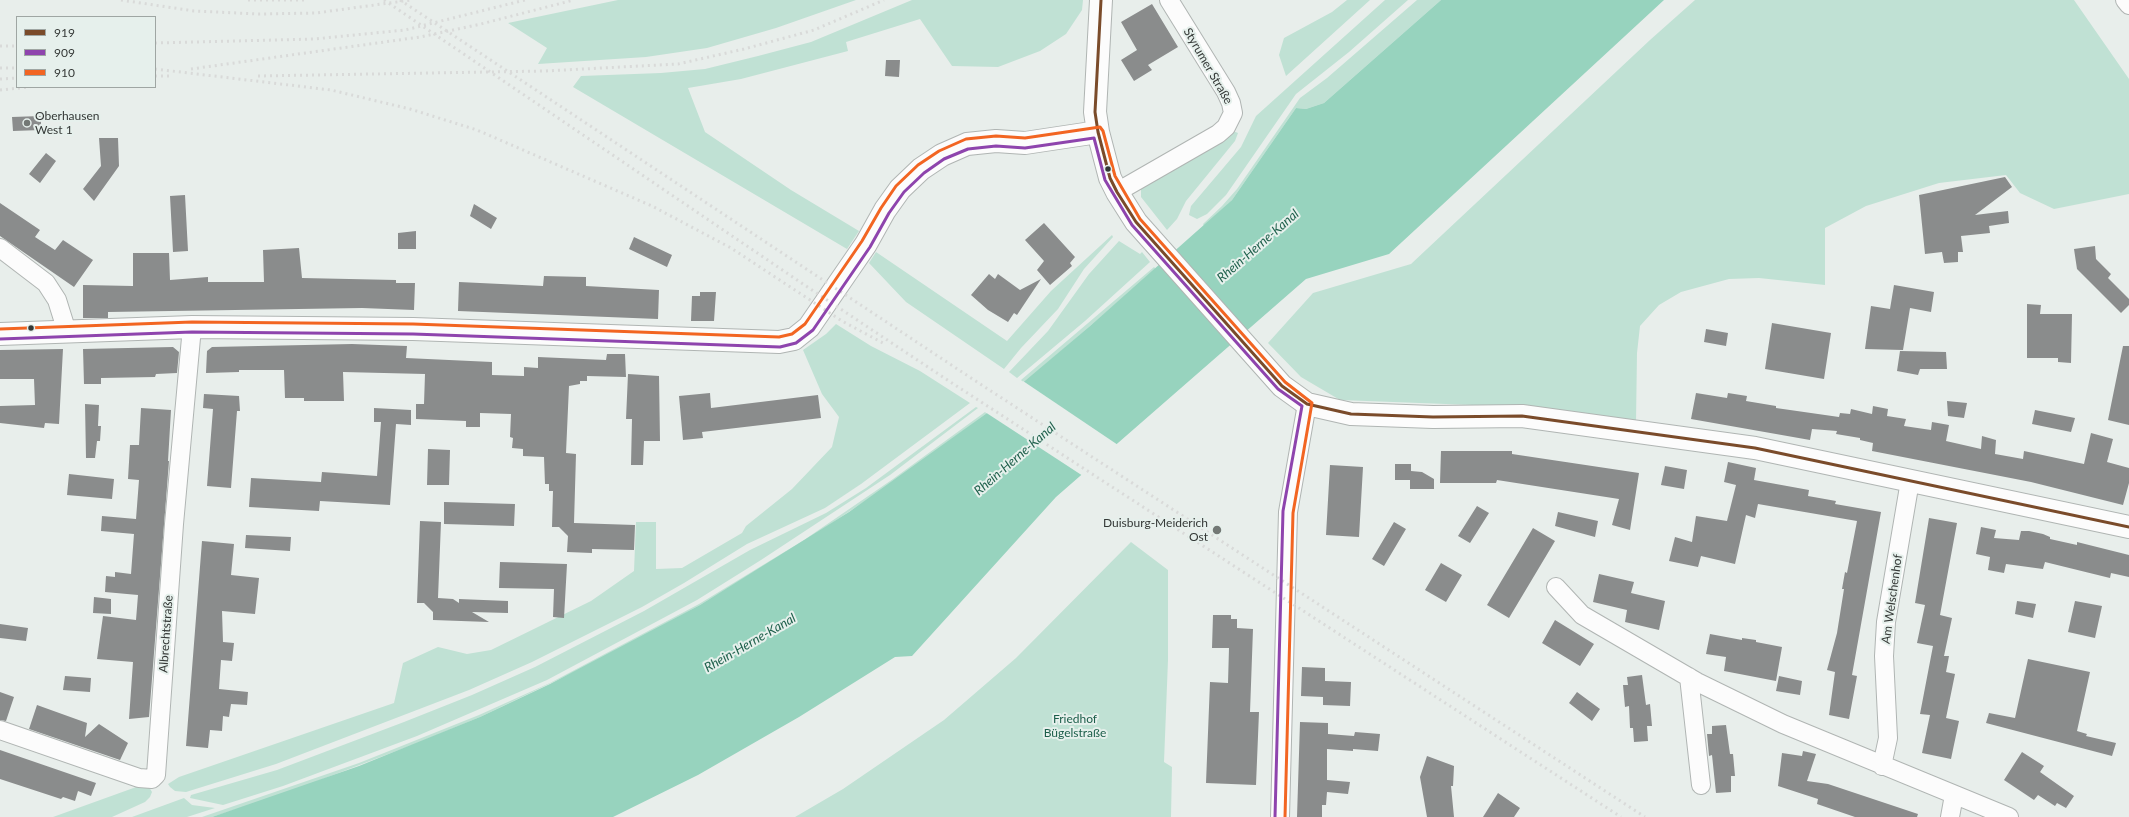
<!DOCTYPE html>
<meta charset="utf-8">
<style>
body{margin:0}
#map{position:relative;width:2129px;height:817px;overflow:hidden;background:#e8eeeb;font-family:Lato,sans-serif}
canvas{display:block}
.legend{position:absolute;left:16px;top:16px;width:140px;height:72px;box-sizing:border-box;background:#e6f0ec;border:1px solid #9fa6a3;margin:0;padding:5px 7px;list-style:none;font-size:12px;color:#343836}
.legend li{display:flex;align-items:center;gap:8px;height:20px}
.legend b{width:20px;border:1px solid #9fa6a3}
</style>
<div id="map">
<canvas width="2129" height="817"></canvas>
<ul class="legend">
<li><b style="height:5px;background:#7a4b2a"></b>919</li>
<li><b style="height:5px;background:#8e44ad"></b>909</li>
<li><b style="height:5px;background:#f26522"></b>910</li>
</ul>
</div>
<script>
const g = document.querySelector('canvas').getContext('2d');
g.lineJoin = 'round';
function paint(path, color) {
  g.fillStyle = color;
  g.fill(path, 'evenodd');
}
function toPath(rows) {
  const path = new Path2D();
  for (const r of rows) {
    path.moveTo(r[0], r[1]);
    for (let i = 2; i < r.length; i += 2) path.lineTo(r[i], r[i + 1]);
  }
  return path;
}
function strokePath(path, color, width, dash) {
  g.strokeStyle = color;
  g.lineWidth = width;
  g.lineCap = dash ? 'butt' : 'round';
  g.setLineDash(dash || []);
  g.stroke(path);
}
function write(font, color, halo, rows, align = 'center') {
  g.font = font + ' Lato,sans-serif';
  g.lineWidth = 4;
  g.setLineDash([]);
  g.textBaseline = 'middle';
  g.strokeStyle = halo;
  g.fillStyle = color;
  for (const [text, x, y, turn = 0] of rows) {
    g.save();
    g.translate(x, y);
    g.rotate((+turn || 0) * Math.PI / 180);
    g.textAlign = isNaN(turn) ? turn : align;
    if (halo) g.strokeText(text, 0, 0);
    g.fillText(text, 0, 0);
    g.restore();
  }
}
paint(toPath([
 [618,0,856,0,776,28,707,48,646,57,538,64,547,48,508,23],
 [912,0,1083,0,1082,10,1066,34,1040,51,998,67,952,66,920,19,846,42,848,51,741,79,688,88,705,132,791,190,859,231,847,249,573,87,581,76,661,73,705,69,758,56,811,42],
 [1347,0,1370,0,1286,76,1279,55,1284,38,1332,12],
 [1385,0,1408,0,1349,52,1296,94,1226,195,1207,214,1197,219,1189,215,1191,206,1241,147,1256,116],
 [1417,0,1441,0,1324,103,1306,109,1296,108,1232,200,1204,226,1203,224,1222,206,1237,189,1300,98,1327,78],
 [1695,0,2074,0,2129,79,2129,194,2054,209,2020,193,2006,175,1939,183,1866,206,1825,228,1825,285,1759,278,1729,279,1681,292,1659,305,1640,326,1637,353,1636,422,1525,407,1340,400,1301,377,1268,343,1313,293,1411,264,1650,40],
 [1233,131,1238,133,1235,141,1186,201,1177,219,1167,230,1141,197,1141,187],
 [1112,235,1113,237,1084,269,1058,309,1021,348,1004,369,906,302,869,263,876,252,1007,341,1051,291],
 [1119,241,1140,254,1142,252,1150,262,1085,321,1017,378,1009,372,1048,331,1089,274],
 [1154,267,1156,269,1024,383,1021,380],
 [836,324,871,346,920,371,970,403,861,484,825,508,747,544,684,583,642,607,532,662,469,690,276,764,186,792,175,791,170,787,168,784,179,777,394,703,403,663,438,647,467,654,491,650,591,601,634,571,636,522,656,522,656,569,682,568,742,533,746,526,792,489,832,447,839,417,822,394,803,350,826,334],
 [976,407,978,408,890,475,761,560,697,600,547,680,417,736,283,786,223,805,190,798,191,795,277,770,404,722,472,695,535,667,644,611,750,550,826,513,866,488],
 [985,412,987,413,895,481,805,541,700,605,599,660,480,717,420,742,286,793,212,817,202,817,359,763,479,715,550,683,699,604,804,540,893,479],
 [1131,542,1168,570,1168,660,1164,762,1172,767,1171,817,795,817,843,789,944,720,1016,658],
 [139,786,149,787,152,792,150,797,145,802,112,817,53,817],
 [184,798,192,805,215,808,187,817,132,817]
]), '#c0e1d4');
paint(toPath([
 [1441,0,1664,0,1389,254,1306,279,1056,497,912,656,895,657,799,717,698,775,613,817,212,817,359,766,480,717,550,684,700,605,849,512,987,413,1090,326,1232,200,1296,108,1306,109,1324,103]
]), '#97d3be');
paint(toPath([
 [1023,381,1118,445,1083,476,985,412]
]), '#e8eeeb');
paint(toPath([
 [1152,4,1178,47,1148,65,1152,70,1134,81,1121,60,1137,50,1121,22],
 [886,60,900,60,899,77,885,76],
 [41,116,41,130,13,131,12,117],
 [99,138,118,138,119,166,94,201,83,189,101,166],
 [46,153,56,161,40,183,29,174],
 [2005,177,2012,187,1975,215,2008,211,2009,223,1989,226,1990,233,1961,236,1963,252,1958,252,1958,262,1944,263,1942,252,1925,254,1919,195],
 [185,195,188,251,173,252,170,196],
 [0,203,40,230,35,237,55,250,63,240,93,260,74,287,0,236],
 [474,204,497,218,491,229,470,216],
 [1044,223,1075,257,1070,263,1072,266,1050,285,1037,270,1044,261,1025,240],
 [416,231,416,249,398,249,398,233],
 [634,237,672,255,667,267,629,249],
 [2095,246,2096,259,2111,274,2108,278,2129,299,2129,305,2121,313,2077,269,2074,249],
 [299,248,302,278,396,280,396,283,415,283,414,310,362,308,108,312,108,318,83,318,83,285,133,286,133,253,169,253,170,280,208,277,208,282,264,282,263,250],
 [989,274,995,279,998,274,1020,290,1041,279,1017,315,1014,313,1008,322,988,310,971,295],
 [544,276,586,277,586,286,659,290,658,319,458,311,459,282,543,286],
 [1894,285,1934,292,1931,312,1910,308,1903,350,1865,349,1871,306,1890,309],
 [700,292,716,292,714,321,691,321,692,296,700,296],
 [2027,304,2041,305,2040,314,2072,314,2071,363,2058,362,2058,358,2027,358],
 [1772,323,1831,333,1824,379,1765,369],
 [1706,329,1728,333,1726,346,1704,342],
 [352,344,407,346,406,358,492,362,492,375,524,376,524,367,538,368,538,357,606,360,607,354,625,354,626,377,587,376,587,381,580,381,580,384,569,386,566,453,576,454,574,523,635,525,634,550,592,549,592,553,567,552,568,536,559,527,552,527,553,491,549,491,549,484,545,484,544,457,523,456,523,449,512,448,513,438,510,437,511,414,480,413,480,427,466,427,466,421,416,419,416,404,424,404,425,374,343,372,344,401,304,401,304,398,285,398,284,370,239,370,239,372,206,373,207,351,212,347],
 [2123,346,2129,346,2129,425,2108,420],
 [173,347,179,352,177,373,156,374,155,377,101,378,101,384,84,384,83,349],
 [63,349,59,424,45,423,44,428,0,423,0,406,35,405,34,379,0,379,0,350],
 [1900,351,1946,352,1947,369,1920,369,1918,375,1897,371],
 [628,374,659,376,660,441,644,441,643,465,631,465,632,419,626,419],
 [710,393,711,408,818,395,821,418,702,432,703,438,683,440,679,396],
 [1696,393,1727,398,1728,393,1747,396,1746,401,1776,406,1776,408,1839,417,1840,413,1850,414,1851,409,1872,414,1873,406,1888,409,1887,416,1906,419,1904,426,1931,430,1932,422,1949,425,1946,441,1981,449,1982,436,1996,440,1995,454,2023,459,2024,451,2084,464,2091,433,2113,439,2107,462,2129,468,2129,483,2123,505,2031,482,1872,451,1873,443,1860,440,1860,438,1836,434,1837,431,1812,429,1810,440,1691,419],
 [204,394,239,396,240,411,237,411,231,488,207,486,213,409,203,408],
 [1947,401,1967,403,1964,418,1948,416],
 [85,404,99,405,98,426,101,426,100,441,97,441,95,458,86,458],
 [141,408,171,410,168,461,169,461,149,717,129,719,133,662,97,659,103,616,136,620,138,595,105,592,106,576,115,577,115,572,131,574,134,534,101,531,102,516,136,519,139,480,128,479,130,445,139,445],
 [374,408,411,410,411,425,396,424,390,505,320,501,319,511,249,507,251,478,321,482,322,472,377,476,381,422,374,422],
 [2035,410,2075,418,2071,432,2032,424],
 [428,449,450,450,449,485,427,485],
 [1441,451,1512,451,1512,454,1639,473,1630,530,1612,525,1619,499,1497,480,1496,483,1440,483],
 [1728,462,1756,468,1754,480,1809,490,1808,496,1836,501,1835,504,1881,512,1852,675,1857,676,1849,719,1829,715,1835,672,1827,670,1837,633,1844,589,1842,589,1845,572,1847,573,1857,521,1758,504,1755,518,1746,515,1735,564,1701,556,1698,567,1669,561,1675,537,1692,542,1696,516,1727,521,1736,485,1724,482],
 [1395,464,1411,464,1411,471,1422,472,1434,479,1434,489,1410,489,1410,480,1395,480],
 [1330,465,1363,467,1359,537,1326,535],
 [1665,466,1687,470,1684,489,1661,485],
 [69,474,114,479,112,499,67,495],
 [444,502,515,504,514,526,444,524],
 [1477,506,1489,513,1470,543,1458,536],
 [1558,512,1598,521,1595,537,1555,526],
 [1929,518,1957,523,1940,615,1952,618,1944,656,1949,656,1946,672,1955,674,1946,718,1959,721,1951,759,1922,753,1930,715,1920,714,1933,646,1917,643,1925,605,1915,603],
 [420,521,441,522,438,598,453,599,459,603,459,599,508,601,508,613,472,612,489,622,433,620,433,612,424,603,417,603],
 [1394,522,1406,529,1384,566,1372,559],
 [1981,527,1996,530,1994,538,2019,540,2021,531,2029,531,2043,534,2050,537,2050,539,2077,545,2077,542,2129,555,2129,577,2111,573,2110,578,2045,562,2043,569,2006,564,2004,573,1988,570,1990,557,1976,554],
 [1533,528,1555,541,1509,618,1487,605],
 [246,535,291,537,290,551,245,548],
 [202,541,234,544,231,575,259,578,255,614,222,611,223,642,234,643,232,661,221,660,219,689,248,692,247,705,231,704,229,717,223,716,222,731,210,730,208,748,186,746],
 [500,562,567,564,564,618,553,617,554,589,499,588],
 [1441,563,1462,575,1446,602,1425,590],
 [1599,574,1634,582,1631,593,1665,601,1659,630,1625,622,1627,610,1593,602],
 [94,597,111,599,111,614,93,613],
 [2017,601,2036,604,2033,618,2015,614],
 [2075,601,2102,606,2095,638,2068,632],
 [1213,615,1231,615,1231,619,1237,619,1237,628,1253,629,1250,712,1259,712,1256,785,1206,783,1210,682,1228,683,1229,648,1212,648],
 [1555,620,1594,644,1580,666,1542,643],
 [0,624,28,628,26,641,0,638],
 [1710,634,1742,640,1742,638,1756,640,1756,642,1782,647,1776,681,1724,671,1726,657,1706,654],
 [2028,659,2090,672,2077,731,2087,734,2086,736,2116,743,2112,756,1986,723,1989,713,2015,718],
 [1302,667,1325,668,1325,681,1351,682,1350,706,1323,705,1323,697,1301,696],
 [1642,675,1646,705,1650,704,1652,726,1647,726,1648,741,1634,742,1633,728,1630,728,1629,706,1625,707,1623,685,1628,685,1627,677],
 [65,676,91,678,90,692,63,690],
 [1779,676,1802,681,1800,695,1776,691],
 [0,692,14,697,6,721,0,720],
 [1577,692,1600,709,1592,721,1569,703],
 [37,705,87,723,85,737,99,724,128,743,120,760,29,729],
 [1300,722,1328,723,1328,734,1354,736,1355,732,1380,734,1378,751,1353,749,1353,751,1327,749,1327,780,1350,782,1348,794,1327,792,1326,805,1322,805,1322,817,1297,817],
 [1726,725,1730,754,1733,754,1735,776,1731,776,1731,792,1716,793,1712,755,1709,756,1707,734,1712,734,1712,726],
 [0,750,96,783,91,796,78,791,75,801,63,797,61,799,0,779],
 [1803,751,1816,754,1807,781,1828,784,1918,814,1917,817,1855,817,1817,804,1818,799,1778,786,1782,753,1802,756],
 [2022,752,2044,766,2040,772,2074,796,2066,808,2057,803,2055,806,2038,795,2034,800,2004,780],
 [1427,756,1454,766,1453,786,1451,786,1454,817,1427,817,1420,777],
 [1498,793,1520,808,1514,817,1483,817]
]), '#8a8c8c');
const minor = toPath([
 [2125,0,2129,5],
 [1117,192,1218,134,1226,127,1233,113,1231,103,1226,92,1169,0],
 [0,248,46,283,57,300,67,332],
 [1556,587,1582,615,1697,682,1783,724,2009,817],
 [1689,677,1701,785],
 [0,730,139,778,152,779,156,775,174,524,192,327],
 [1882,766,1888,738,1884,656,1886,622,1910,481],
 [1280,817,1288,512,1307,404],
 [1950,817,1954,795]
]);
const tertiary = toPath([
 [1101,0,1095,112,1098,132,1110,178,1117,192,1136,222,1282,386,1307,404,1351,414,1433,417,1522,416,1755,448,2129,527],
 [0,334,192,327,413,329,779,342,794,339,809,327,866,244,885,210,900,189,921,169,942,155,967,144,996,141,1025,143,1098,132]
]);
strokePath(minor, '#b0b5b3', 20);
strokePath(tertiary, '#b0b5b3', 24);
strokePath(minor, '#fcfcfc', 18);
strokePath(tertiary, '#fcfcfc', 22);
strokePath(toPath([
 [121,0,194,11,259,14,316,13,411,0],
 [248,0,305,0],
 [384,0,803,284,955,385,1621,817],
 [400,0,971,378,1645,817],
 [155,43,314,39,405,30,525,0],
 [0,46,17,46],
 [0,68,17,68],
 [155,69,331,90,410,109,477,130,652,206,731,248,842,321,883,343],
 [191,69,420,37,481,24,574,0],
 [155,76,172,76],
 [258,76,545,71,678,64,744,49,814,30,884,0],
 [0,79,17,78],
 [0,90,30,87]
]), '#d9dad9', 3, [2, 4]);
strokePath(toPath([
 [1101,0,1095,112,1098,132,1110,178,1117,192,1136,222,1282,386,1307,404,1351,414,1433,417,1522,416,1755,448,2129,527]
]), '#7a4b2a', 3);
strokePath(toPath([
 [0,339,192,332,413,334,780,347,796,343,813,330,870,247,889,213,904,192,924,173,944,159,968,149,996,146,1025,148,1094,138,1105,180,1132,225,1278,389,1302,406,1283,511,1275,817]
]), '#8e44ad', 3);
strokePath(toPath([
 [0,329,192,322,413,324,779,337,792,334,805,324,862,241,881,208,896,186,918,165,939,151,966,139,996,136,1025,138,1100,127,1103,131,1115,176,1140,219,1285,382,1312,403,1293,513,1285,817]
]), '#f26522', 3);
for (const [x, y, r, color] of [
 [27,123,4,"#737875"],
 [1108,169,3.5,"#343836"],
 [31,328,3.5,"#343836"],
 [1217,530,5,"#737875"]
]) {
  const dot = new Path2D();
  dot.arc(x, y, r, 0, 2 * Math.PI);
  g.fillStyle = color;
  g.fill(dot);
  strokePath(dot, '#e6f0ec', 1.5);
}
write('12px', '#343836', '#e6f0ec', [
 ["Styrumer Straße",1208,66,60],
 ["Am Welschenhof",1892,599,-82],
 ["Albrechtstraße",166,634,-86]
]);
write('12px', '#343836', '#e6f0ec', [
 ["Oberhausen",35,116],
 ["West 1",35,130],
 ["Duisburg-Meiderich",1208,523,"right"],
 ["Ost",1208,537,"right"]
], 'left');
write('12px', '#1c5e4a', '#e6f0ec', [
 ["Friedhof",1075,719],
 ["Bügelstraße",1075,733]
]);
write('italic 13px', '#20614d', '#e6f0ec', [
 ["Rhein-Herne-Kanal",1258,246,-41],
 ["Rhein-Herne-Kanal",1015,459,-41],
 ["Rhein-Herne-Kanal",750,643,-30]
]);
</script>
